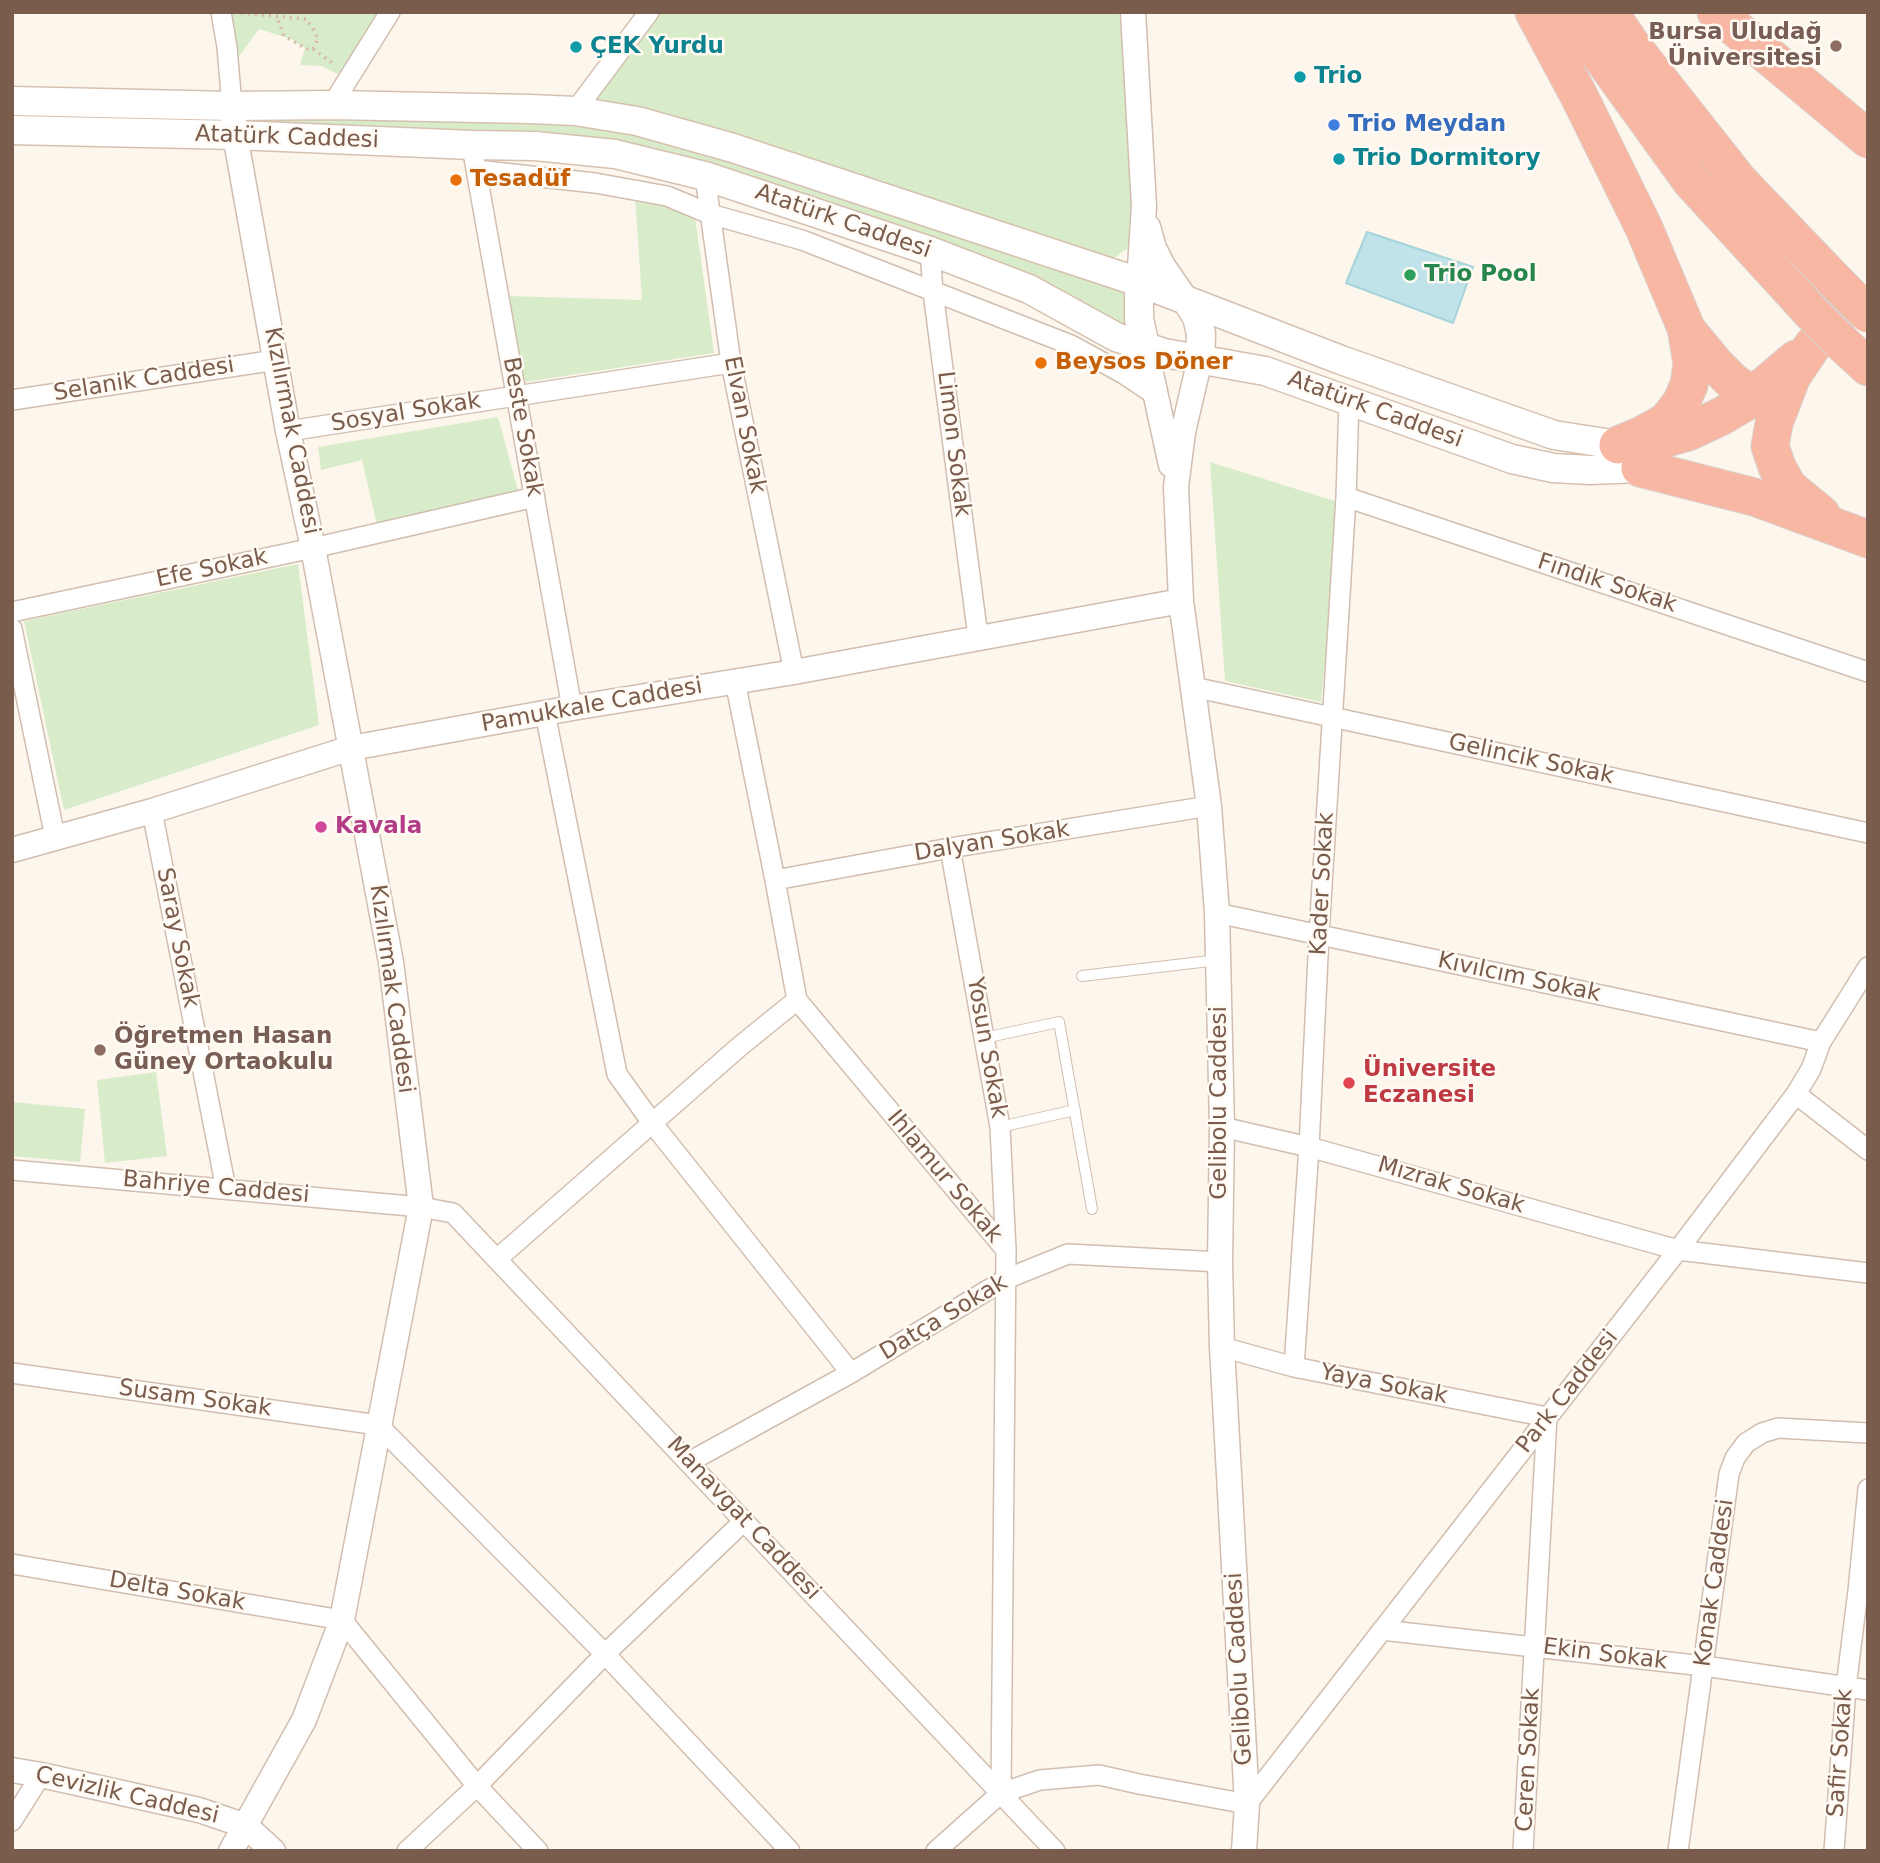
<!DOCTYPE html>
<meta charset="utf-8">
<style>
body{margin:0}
#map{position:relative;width:1880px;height:1863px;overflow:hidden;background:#fdf6ec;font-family:"DejaVu Sans",sans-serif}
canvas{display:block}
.frame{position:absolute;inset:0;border:14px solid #7a5c4d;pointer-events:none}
</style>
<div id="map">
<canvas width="1880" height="1863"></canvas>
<div class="frame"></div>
</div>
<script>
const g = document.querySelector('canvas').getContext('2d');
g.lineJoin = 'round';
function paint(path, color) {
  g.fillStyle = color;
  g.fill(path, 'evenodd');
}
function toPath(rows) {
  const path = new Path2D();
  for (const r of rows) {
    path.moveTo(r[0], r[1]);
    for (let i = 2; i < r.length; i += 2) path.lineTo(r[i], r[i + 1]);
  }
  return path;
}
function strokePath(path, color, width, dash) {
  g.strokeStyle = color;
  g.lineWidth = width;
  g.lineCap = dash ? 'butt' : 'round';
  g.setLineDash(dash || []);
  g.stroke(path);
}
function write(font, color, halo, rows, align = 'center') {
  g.font = font + ' "DejaVu Sans",sans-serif';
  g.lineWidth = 5;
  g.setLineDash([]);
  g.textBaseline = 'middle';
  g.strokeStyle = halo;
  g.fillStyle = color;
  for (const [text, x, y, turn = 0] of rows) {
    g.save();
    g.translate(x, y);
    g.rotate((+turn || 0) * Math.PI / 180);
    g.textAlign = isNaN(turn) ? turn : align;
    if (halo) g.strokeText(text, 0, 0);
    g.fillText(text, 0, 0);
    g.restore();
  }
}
paint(toPath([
 [221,12,377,12,386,18,348,79,321,66,300,65,305,48,291,39,259,29,229,70],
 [649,12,1133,12,1134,244,1111,260,1130,279,1132,337,1029,289,615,154,12,130,12,101,575,111],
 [635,197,695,217,714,353,525,382,507,296,642,300],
 [498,417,519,494,377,525,362,460,321,470,318,447],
 [1210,462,1341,503,1321,702,1225,681],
 [298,564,319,725,64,810,24,621],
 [156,1072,167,1156,105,1163,97,1080],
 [12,1102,85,1109,80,1162,12,1156]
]), '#d8ecc9');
const water = toPath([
 [1367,232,1473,267,1453,323,1346,283,1367,232]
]);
paint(water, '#bfe3e8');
strokePath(water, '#a5d3da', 2);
const service = toPath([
 [1082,976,1218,960],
 [984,1038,1059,1022,1092,1209],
 [1000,1127,1075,1110]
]);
const minor = toPath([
 [221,12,227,47,232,106],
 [332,105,390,12],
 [575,111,649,12],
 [474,158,572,708],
 [476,170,595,183,667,196,710,214,802,240,1071,345,1124,374,1157,396],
 [705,176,731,363,794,672],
 [930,251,933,292,978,637],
 [12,400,276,360],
 [288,431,731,363],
 [1346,497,1868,672],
 [12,612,313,548,535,497],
 [12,629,55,837],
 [735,681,775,880,797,1000,1006,1250,1001,1793],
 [1193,687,1868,833],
 [545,713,617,1074,653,1124,851,1373],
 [152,811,226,1189],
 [950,848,1000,1127,1006,1250],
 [775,880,950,848,1209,806],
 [1217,913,1821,1042],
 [1796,1094,1868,1150],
 [1222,1127,1309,1147,1678,1250,1868,1273],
 [12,1170,421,1207,453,1213,1055,1851],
 [497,1259,739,1047,797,1000],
 [1222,1347,1294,1367,1547,1417,1523,1851],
 [1294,1367,1309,1147,1319,935,1346,497,1349,400],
 [12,1373,378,1425,605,1654,790,1851],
 [689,1462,851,1373,1006,1279,1068,1254,1220,1262],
 [12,1564,342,1620,477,1786,538,1851],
 [1382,1630,1704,1666,1868,1690],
 [12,1821,41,1775],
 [407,1851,477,1786,605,1654,744,1521],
 [936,1851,1001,1793,1040,1780,1099,1775,1139,1784,1247,1804,1678,1250,1796,1094,1811,1069,1821,1042,1868,967],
 [1678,1851,1729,1474,1735,1458,1746,1443,1762,1433,1778,1428,1868,1433],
 [1834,1851,1846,1687,1858,1591,1868,1489]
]);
const tertiary = toPath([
 [1133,12,1144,206,1139,282],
 [1148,227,1154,248,1163,266,1187,301],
 [1145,346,1171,465],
 [1200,359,1183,432,1176,487,1181,601,1209,806,1217,913,1222,1127,1220,1262,1222,1347,1247,1804,1244,1851],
 [12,850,152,811,351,748,572,708,794,672,1181,601],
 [12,1770,41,1775,199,1810,246,1826,273,1851],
 [231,1851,304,1720,342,1620,421,1207,391,962,313,548,288,431,235,135,232,106]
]);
const secondary = toPath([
 [12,101,232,106,332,105,530,109,575,111,637,121,733,148,1139,282,1341,360,1554,435,1618,445],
 [12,130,235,135,472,145,535,146,615,154,705,176,930,251,1029,289,1116,337,1164,353,1265,371,1512,459,1553,468,1590,470,1640,468],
 [1139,282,1139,319,1145,346],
 [1187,301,1197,317,1201,334,1200,359]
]);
const motorway = toPath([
 [1534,12,1579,96,1644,228,1686,328,1692,364,1689,385,1681,403,1666,422,1642,435,1618,445],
 [1569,12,1691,181,1811,312],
 [1609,12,1630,43,1739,181,1836,282],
 [1716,12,1868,139],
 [1686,329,1715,364,1732,381,1752,396,1760,399,1774,397],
 [1843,344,1868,367],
 [1813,345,1792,376,1774,423,1770,446,1777,467,1788,487,1821,514],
 [1645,443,1653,442,1688,432,1722,416,1744,403,1796,359],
 [1640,468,1754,497,1868,539]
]);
strokePath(service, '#d1beb0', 12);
strokePath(minor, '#d1beb0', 22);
strokePath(tertiary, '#d1beb0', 27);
strokePath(secondary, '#d6c0b0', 31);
strokePath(motorway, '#dad1cd', 39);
strokePath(toPath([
 [241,13,306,19,314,30,318,39,313,49,309,50,284,36,277,17],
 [313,49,334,64]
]), '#d9b8a5', 3.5, [2, 5]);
strokePath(service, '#fff', 10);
strokePath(minor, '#fff', 19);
strokePath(tertiary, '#fff', 24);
strokePath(secondary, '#fff', 28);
strokePath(motorway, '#f7b7a3', 37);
const motorwayBridge = toPath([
 [1836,282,1868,314],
 [1811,312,1843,344]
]);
strokePath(motorwayBridge, '#dad1cd', 39, []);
strokePath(motorwayBridge, '#f7b7a3', 37);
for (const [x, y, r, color] of [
 [1836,46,7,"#8d6e63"],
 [576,47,7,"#0f9aa8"],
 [1300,77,7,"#0f9aa8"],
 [1334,125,7,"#3f7fe0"],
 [1339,159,7,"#0f9aa8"],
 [456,180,7,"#e8710a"],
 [1410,275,7,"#2e9e5b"],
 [1041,363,7,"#e8710a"],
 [321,827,7,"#d1479c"],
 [100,1050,7,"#8d6e63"],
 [1349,1083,7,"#e0444e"]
]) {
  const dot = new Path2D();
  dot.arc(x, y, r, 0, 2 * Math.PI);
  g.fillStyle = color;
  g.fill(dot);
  strokePath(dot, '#fffaf3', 2.5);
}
write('bold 23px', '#785e54', '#fffaf3', [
 ["Bursa Uludağ",1822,33],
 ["Üniversitesi",1822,59],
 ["Öğretmen Hasan",114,1037,"left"],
 ["Güney Ortaokulu",114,1063,"left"]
], 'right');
write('bold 23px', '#0d838f', '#fffaf3', [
 ["ÇEK Yurdu",590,47],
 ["Trio",1314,77],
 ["Trio Dormitory",1353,159]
], 'left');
write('bold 23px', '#366cbe', '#fffaf3', [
 ["Trio Meydan",1348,125]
], 'left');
write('23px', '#7a5c4d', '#fffaf3', [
 ["Atatürk Caddesi",287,138,2],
 ["Atatürk Caddesi",843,222,19],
 ["Selanik Caddesi",144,380,-9],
 ["Atatürk Caddesi",1375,410,20],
 ["Sosyal Sokak",406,413,-9],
 ["Elvan Sokak",744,425,79],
 ["Beste Sokak",522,427,80],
 ["Kızılırmak Caddesi",291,431,79],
 ["Limon Sokak",953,444,83],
 ["Efe Sokak",212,569,-12],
 ["Fındık Sokak",1607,584,18],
 ["Pamukkale Caddesi",592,706,-10],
 ["Gelincik Sokak",1531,760,12],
 ["Dalyan Sokak",992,842,-9],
 ["Kader Sokak",1323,884,-87],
 ["Saray Sokak",177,938,79],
 ["Kıvılcım Sokak",1519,978,12],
 ["Kızılırmak Caddesi",391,989,82],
 ["Yosun Sokak",986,1048,80],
 ["Gelibolu Caddesi",1220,1103,-90],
 ["Ihlamur Sokak",944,1177,50],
 ["Mızrak Sokak",1451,1186,16],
 ["Bahriye Caddesi",216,1188,5],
 ["Datça Sokak",944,1318,-31],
 ["Yaya Sokak",1384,1385,11],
 ["Park Caddesi",1568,1392,-52],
 ["Susam Sokak",195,1399,8],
 ["Manavgat Caddesi",743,1519,47],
 ["Konak Caddesi",1715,1583,-82],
 ["Delta Sokak",177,1592,10],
 ["Ekin Sokak",1605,1655,7],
 ["Gelibolu Caddesi",1240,1669,-93],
 ["Safir Sokak",1841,1753,-86],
 ["Ceren Sokak",1529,1760,-87],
 ["Cevizlik Caddesi",127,1796,13]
]);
write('bold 23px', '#c56008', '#fffaf3', [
 ["Tesadüf",470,180],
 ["Beysos Döner",1055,363]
], 'left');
write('bold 23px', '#27864d', '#fffaf3', [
 ["Trio Pool",1424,275]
], 'left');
write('bold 23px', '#b23c85', '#fffaf3', [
 ["Kavala",335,827]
], 'left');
write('bold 23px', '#be3a42', '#fffaf3', [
 ["Üniversite",1363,1070],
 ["Eczanesi",1363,1096]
], 'left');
</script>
